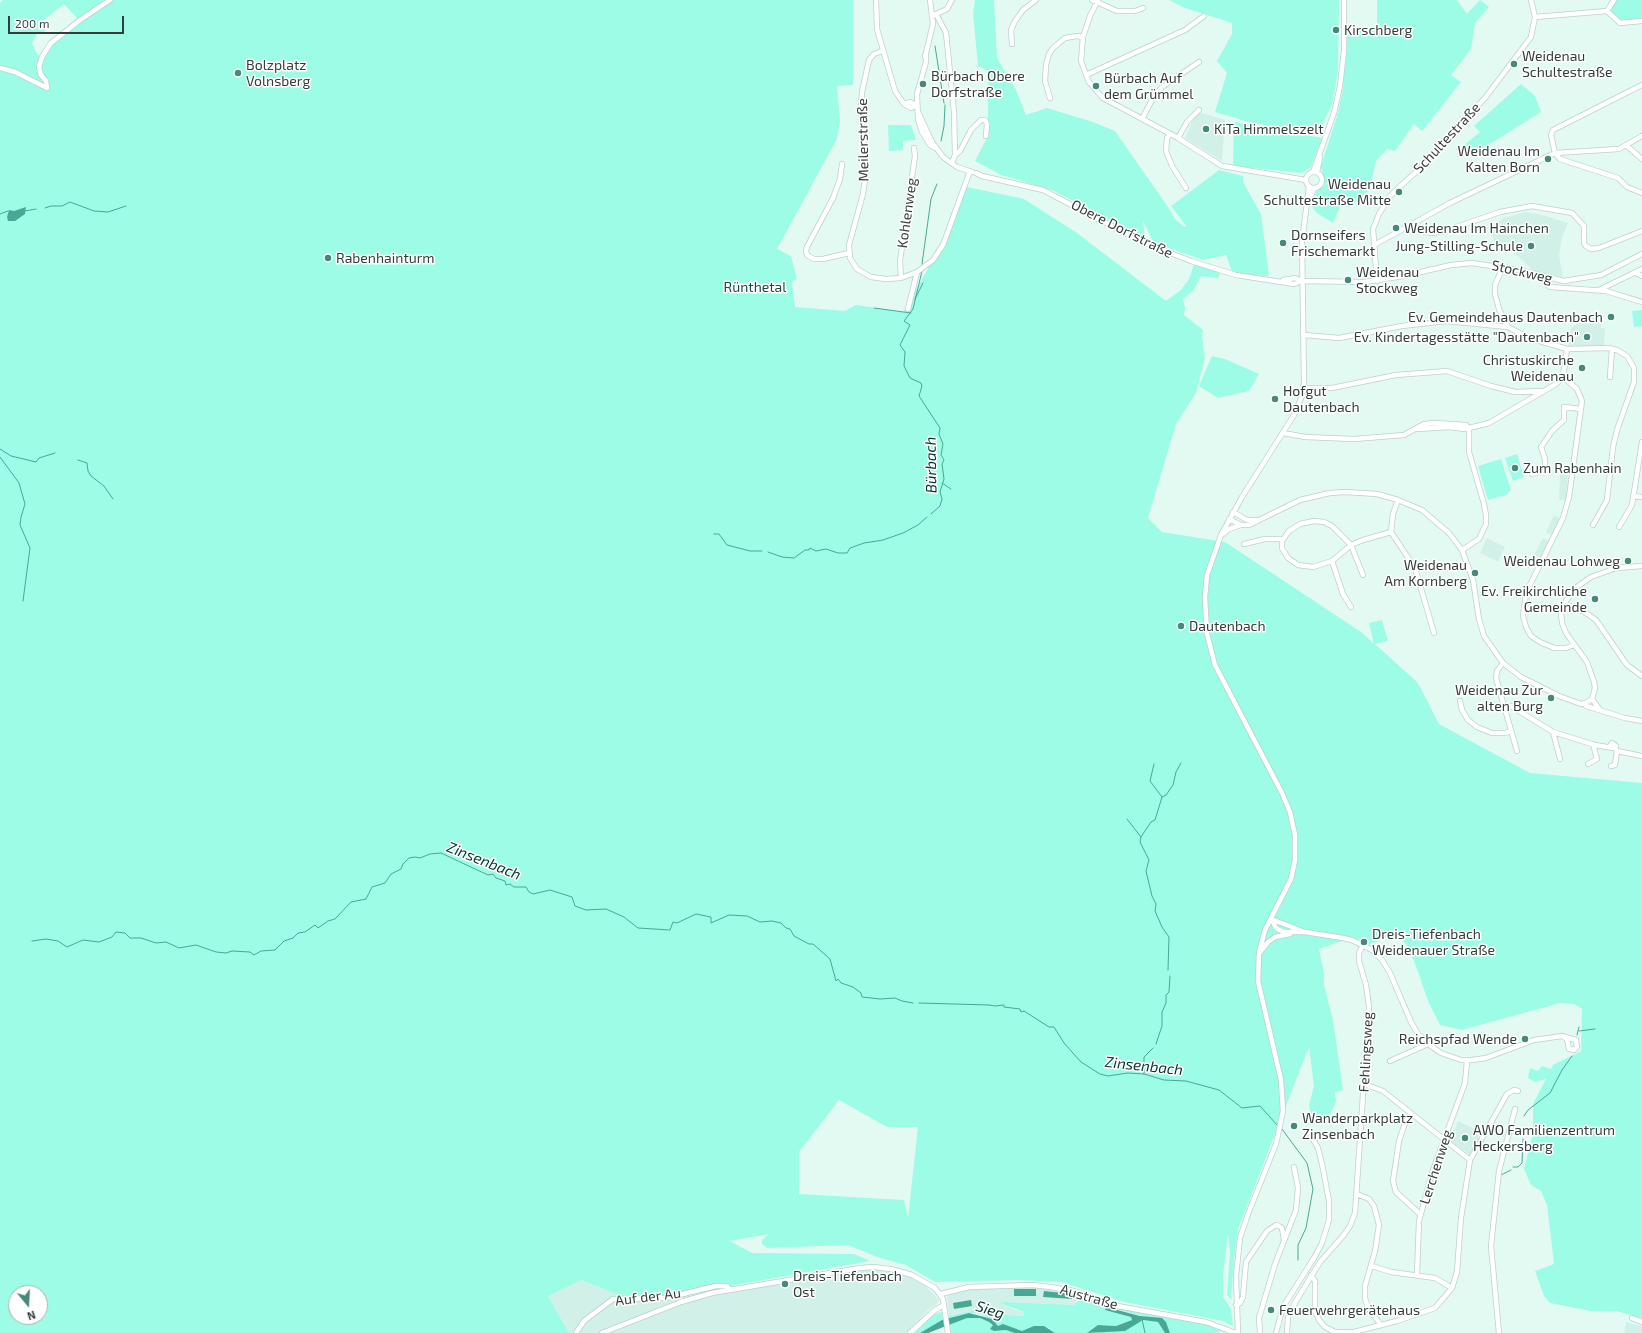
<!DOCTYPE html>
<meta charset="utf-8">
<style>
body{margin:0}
#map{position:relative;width:1642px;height:1333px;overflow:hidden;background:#e3faf3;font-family:"Exo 2",sans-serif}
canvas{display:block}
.north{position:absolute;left:8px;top:1285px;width:40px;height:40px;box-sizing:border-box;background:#fff;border:1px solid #aeb1b0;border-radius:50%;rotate:162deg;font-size:11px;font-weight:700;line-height:16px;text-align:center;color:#343d3a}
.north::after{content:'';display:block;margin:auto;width:14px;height:18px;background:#468879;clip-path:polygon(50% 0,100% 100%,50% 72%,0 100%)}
.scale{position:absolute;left:8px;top:16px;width:116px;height:18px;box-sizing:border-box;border:2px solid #343d3a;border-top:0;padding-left:5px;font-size:12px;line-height:14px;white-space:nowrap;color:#343d3a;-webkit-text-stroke:3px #fff;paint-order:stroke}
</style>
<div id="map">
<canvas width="1642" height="1333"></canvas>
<div class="north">N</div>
<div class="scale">200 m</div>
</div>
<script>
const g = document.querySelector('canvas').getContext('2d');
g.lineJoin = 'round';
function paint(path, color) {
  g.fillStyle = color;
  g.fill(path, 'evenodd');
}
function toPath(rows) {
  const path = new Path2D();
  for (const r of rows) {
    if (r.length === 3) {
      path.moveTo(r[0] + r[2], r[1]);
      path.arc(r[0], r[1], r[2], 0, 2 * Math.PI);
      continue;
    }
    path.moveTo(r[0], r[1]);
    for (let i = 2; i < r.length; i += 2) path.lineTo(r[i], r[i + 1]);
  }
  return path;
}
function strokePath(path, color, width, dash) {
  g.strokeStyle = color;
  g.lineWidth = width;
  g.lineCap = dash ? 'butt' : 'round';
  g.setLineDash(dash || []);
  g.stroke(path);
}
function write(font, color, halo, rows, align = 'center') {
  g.font = font + ' "Exo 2",sans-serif';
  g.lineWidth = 3;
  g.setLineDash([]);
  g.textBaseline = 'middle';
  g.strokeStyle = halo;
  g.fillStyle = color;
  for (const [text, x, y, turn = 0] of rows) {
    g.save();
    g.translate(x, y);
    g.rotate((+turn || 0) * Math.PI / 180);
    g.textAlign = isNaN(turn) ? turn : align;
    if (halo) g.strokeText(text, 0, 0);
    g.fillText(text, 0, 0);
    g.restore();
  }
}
paint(toPath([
 [1200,112,1225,120,1222,161,1185,138,1194,117],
 [1526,212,1539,214,1568,223,1562,238,1559,255,1563,277,1535,272,1511,250,1494,241,1492,234,1495,225,1503,218],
 [1601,317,1601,328,1605,328,1604,346,1568,346,1571,328,1584,318],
 [1560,474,1568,475,1566,500,1559,500],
 [1554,515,1560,518,1552,535,1546,532],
 [1487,538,1505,547,1498,562,1480,553],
 [1543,538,1549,541,1541,558,1534,555],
 [1458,1121,1484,1134,1470,1155,1449,1140,1448,1136,1450,1131,1454,1130],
 [847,1269,873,1269,899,1273,922,1282,939,1300,937,1304,927,1311,907,1333,569,1333,548,1296,582,1280,620,1296,697,1294,715,1295],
 [1035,1287,1075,1293,1077,1300,1076,1305,1005,1302,1001,1303,1013,1309,1024,1312,1025,1316,1007,1315,984,1308,949,1316,947,1297,951,1292,971,1288],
 [1626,1322,1642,1326,1642,1333,1624,1333]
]), '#d1f1e8');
paint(toPath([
 [3,0,853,0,853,85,837,86,840,121,837,139,777,249,791,256,797,279,792,281,795,307,845,311,856,305,903,312,937,253,962,186,1024,199,1077,233,1166,301,1181,290,1189,279,1194,264,1212,269,1220,274,1218,278,1201,276,1193,291,1183,299,1185,308,1184,315,1203,330,1202,336,1205,359,1196,393,1176,424,1148,518,1162,532,1225,542,1361,632,1374,644,1369,623,1382,620,1388,641,1375,644,1418,683,1439,724,1530,773,1642,783,1642,1318,1616,1311,1591,1311,1550,1303,1544,1296,1535,1271,1554,1264,1547,1205,1541,1191,1531,1185,1524,1169,1533,1133,1533,1104,1546,1079,1535,1082,1528,1078,1530,1068,1538,1071,1542,1066,1551,1069,1553,1065,1581,1051,1582,1009,1574,1004,1560,1003,1462,1030,1440,1025,1428,1001,1416,966,1408,947,1404,942,1392,934,1370,945,1362,940,1350,938,1319,949,1324,973,1324,985,1333,1020,1343,1090,1335,1092,1336,1102,1328,1118,1312,1119,1309,1105,1314,1086,1309,1047,1238,1229,1234,1260,1231,1300,1227,1295,1230,1252,1228,1234,1223,1275,1223,1297,1231,1309,1233,1326,1223,1321,1124,1302,1061,1282,1018,1280,935,1282,906,1265,877,1257,848,1245,767,1248,762,1244,762,1240,769,1234,730,1241,752,1253,854,1254,870,1261,736,1285,697,1294,620,1296,582,1280,548,1296,569,1333,0,1333,0,3],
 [64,4,77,18,50,40,42,54,38,56,32,43,38,32,42,34,46,29,40,23],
 [839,1100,887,1127,918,1127,908,1218,904,1200,799,1194,799,1152],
 [16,1293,40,1293,40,1317,16,1317],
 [975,0,994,0,997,58,1016,90,1026,115,1047,108,1093,122,1115,131,1168,207,1175,219,1183,226,1187,227,1171,206,1219,170,1243,176,1243,182,1261,214,1269,276,1249,275,1232,271,1226,255,1203,260,1154,243,1143,221,1145,236,1142,240,1110,220,1052,190,1001,175,975,161,988,136,988,71,978,66,973,13],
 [1169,0,1339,0,1338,70,1335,89,1332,104,1318,134,1252,123,1215,112,1227,73,1217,61,1232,34,1232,23,1185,8],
 [1377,0,1457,0,1467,14,1480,0,1489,7,1475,23,1471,49,1451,75,1461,82,1422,131,1414,124,1395,151,1387,149,1376,161,1370,189,1350,207,1341,205,1333,223,1317,213,1311,206,1317,191,1324,186,1325,182,1321,166,1338,113,1343,88,1345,32,1355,32,1377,28],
 [1617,0,1642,0,1642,19,1618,20,1610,10],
 [1521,84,1535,96,1541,112,1493,142,1471,154,1463,146,1480,132,1474,126],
 [1234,122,1322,138,1311,167,1302,173,1233,166],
 [888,125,911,125,916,140,903,141,903,150,889,151],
 [1642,310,1642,326,1634,327,1632,311],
 [1212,356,1225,359,1259,374,1249,391,1218,398,1199,386],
 [1517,454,1524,477,1513,481,1505,458],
 [1501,459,1511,490,1506,495,1488,500,1478,466],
 [1080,1298,1209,1325,1233,1333,1221,1331,1216,1333,1170,1333,1166,1322,1108,1307,1106,1307,1106,1310,1131,1317,1132,1320,1116,1326,1104,1325,1094,1328,1087,1333,1055,1333,1049,1328,1038,1326,1022,1331,1003,1325,998,1326,992,1319,976,1313,969,1313,949,1318,949,1316,984,1308,1007,1315,1024,1316,1024,1312,1000,1303,1005,1302,1075,1305],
 [942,1312,944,1320,920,1333,915,1333,930,1318,937,1313],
 [967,1317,980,1318,989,1322,994,1325,994,1331,1007,1330,1015,1333,951,1333,950,1323],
 [1143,1320,1158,1322,1165,1333,1096,1333]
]), '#9cfce5');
paint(toPath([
 [26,207,25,214,15,221,8,221,7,217,9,210,14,211],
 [1014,1289,1036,1289,1036,1296,1014,1296],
 [1044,1291,1072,1294,1072,1299,1043,1297],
 [971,1300,972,1306,954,1309,953,1303],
 [1106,1307,1140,1316,1162,1318,1166,1322,1170,1333,1165,1333,1158,1322,1143,1320,1125,1331,1087,1333,1098,1325,1116,1326,1132,1320,1131,1317,1105,1310],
 [969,1313,992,1319,998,1326,1003,1324,1022,1331,1034,1326,1044,1326,1055,1333,1015,1333,1006,1330,994,1331,990,1329,993,1325,989,1322,980,1318,967,1318,928,1333,920,1333,942,1320]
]), '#47a995');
strokePath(toPath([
 [935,46,944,103],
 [941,141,944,126,945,105],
 [45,208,51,206,62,206,70,202,94,211,108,212,126,206],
 [25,211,36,209],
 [0,214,8,211],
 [922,264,931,199,937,184],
 [922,271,913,309,904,321,910,325,900,345,905,352,904,366,910,378,921,383,922,386,919,396,940,428,939,434,943,444,941,455,944,460,942,464,944,479,940,492,942,499,940,506,931,514],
 [915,299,923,283],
 [874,308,911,313],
 [0,449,11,456,36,462,39,458,55,453],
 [0,457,19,483,25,504,21,517,20,525,30,548,23,601],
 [78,460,87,463,88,471,91,476,104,486,113,499],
 [942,483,951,489],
 [714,534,719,534,727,545,750,551,762,551],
 [768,552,782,557,794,558,805,550,809,550,810,548,816,551,826,549,838,553,847,553,850,548,864,543,883,540,903,533,918,525,927,517],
 [1154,764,1150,781,1162,797],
 [1127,819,1141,837,1140,842,1149,860,1146,871,1152,896,1156,904,1155,911,1162,927,1169,937,1168,970],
 [1141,837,1151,822,1155,820,1162,797,1166,795,1173,785,1176,772,1181,763],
 [32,941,46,939,58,941,67,947,83,940,99,942,112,937,116,932,125,933,130,938,141,938,156,943,166,942,179,948,196,945,216,952,226,953,232,951,250,952,254,955,261,951,275,950,284,941,293,938,298,933,305,932,315,925,318,928,328,921,335,919,351,902,366,899,372,887,385,883,391,874,401,869,403,864,409,858,415,857,420,858,430,854,441,853,488,875,493,874,496,878,505,881,506,885,510,884,514,887,526,887,529,892,533,894,550,890,572,897,575,906,586,910,606,909,624,917,638,928,670,930,673,922,677,923,696,914,711,917,711,923,729,915,747,916,760,922,772,921,781,923,786,928,790,929,794,936,809,944,813,944,830,959,836,981,838,979,841,983,853,987,861,993,862,997,880,999,895,998,902,1001,913,1003],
 [919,1003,989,1005,995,1006,1004,1005,1004,1007,1020,1009,1021,1012,1024,1011,1049,1027,1054,1027,1064,1043,1081,1062,1100,1074,1108,1076,1128,1073,1144,1074,1164,1080,1186,1081,1219,1090,1242,1108,1260,1106,1278,1126],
 [1579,1031,1595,1029],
 [1577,1035,1579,1027],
 [1156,1044,1162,1026,1162,1012,1166,1003,1166,995,1169,992,1170,976],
 [1144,1074,1144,1057,1153,1048],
 [1524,1116,1528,1110,1550,1093,1562,1070,1572,1056],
 [1282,1129,1307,1163,1313,1189,1306,1228,1298,1245,1298,1260],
 [1513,1167,1518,1167,1522,1163,1523,1139],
 [1501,1175,1511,1170],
 [1142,1319,1145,1333]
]), '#47a995', 1);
const minor = toPath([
 [876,0,877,29,895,91,904,104,911,108,917,105],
 [1092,0,1117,11,1135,11,1143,8],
 [1098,0,1090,16,1083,37,1081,61,1089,82,1103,98,1178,138,1222,166,1306,180],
 [1607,11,1614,0],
 [936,14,947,9,952,0],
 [933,15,936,14,946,33,954,112,955,155,952,163],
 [1535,17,1607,11,1620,23,1642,21],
 [1012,44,1011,30,1015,21,1023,10,1036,0],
 [882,51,874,54,869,60,862,92,861,107,866,172,863,194,849,245,850,258,857,269,871,277,886,279,901,278,917,272,933,260,943,245,970,171],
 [926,55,926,62,917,94,918,119,922,132,930,145,935,148],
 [925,57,933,24,930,0],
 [0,68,15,72,47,88,46,81,41,75,39,67,42,57,51,43,80,20,110,0],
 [1086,75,1185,30,1204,16],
 [1642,85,1553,130,1551,135,1555,153,1560,159,1618,178,1627,187,1642,193],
 [1050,98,1045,81,1046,65,1049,54,1053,48,1065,38,1077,36,1083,37],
 [904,104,910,102,917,105],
 [918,112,932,142,943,157,957,167,972,172],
 [1142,119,1153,98,1162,87,1199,62],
 [1170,134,1167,138,1166,151,1172,166,1186,188],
 [1178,138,1187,122,1199,110],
 [1627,146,1642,159],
 [955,155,960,151,971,130,981,120,985,120,987,124,986,136],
 [842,164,840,179,833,198,807,247,806,251,807,255,814,259,823,259,849,253],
 [1313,172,1334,113,1340,86,1344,51,1344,0],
 [1317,172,1320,157],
 [1314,180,8],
 [976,173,982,176,1043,190,1142,242,1191,261,1236,275,1294,284,1302,281,1364,282,1404,276,1451,265,1472,263,1523,271,1564,281,1601,275,1642,254],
 [1308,204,1314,188],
 [1417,221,1420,229,1425,232,1432,233,1445,231,1500,212,1532,206,1572,213,1584,226,1584,243,1586,246,1591,249,1599,248,1642,231],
 [1376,244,1450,203,1555,153,1619,149,1642,136],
 [1503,267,1495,285,1495,294,1499,309,1508,327,1529,338,1567,349,1609,348,1617,350,1627,356,1634,368,1634,382,1617,430,1613,447,1607,500,1593,525],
 [1635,273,1642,276],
 [1543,277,1545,283,1550,287,1606,291,1642,302],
 [901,278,900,261,915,156,914,148],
 [1283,280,1295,278,1302,281],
 [1377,281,1373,229,1379,214,1390,196,1419,169,1485,98,1531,37,1535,17,1531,0],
 [1599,290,1642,269],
 [908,309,917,272],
 [1304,335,1339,338,1402,326,1446,321,1508,327],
 [1563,377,1577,389,1582,401,1569,497,1563,518,1526,593,1523,616,1526,627,1531,636,1540,642,1554,648,1566,648,1574,645],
 [1610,377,1612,349],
 [1303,388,1332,388,1396,375,1447,371,1491,386,1515,392,1542,391],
 [1417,429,1449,427,1465,429,1489,423,1556,384,1563,377,1567,349],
 [1283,433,1305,437,1354,439,1404,435,1424,424,1435,423,1466,425,1469,428],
 [1532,474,1541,471,1545,467,1545,459,1541,447,1552,431,1564,420,1564,407,1581,409],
 [1633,496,1642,497],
 [1398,500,1393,514,1391,532,1415,568,1434,633],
 [1233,512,1247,520,1257,520],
 [1229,519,1241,525,1249,525,1300,500,1330,493,1345,492,1377,494,1398,500,1422,510,1449,533,1462,550,1473,580,1479,619,1484,636,1503,663,1521,677,1559,696,1581,704,1585,703,1586,706,1625,718,1642,721],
 [1619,527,1632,505,1642,442],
 [1223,534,1229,529,1241,525],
 [1244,544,1265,539,1283,539],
 [1462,550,1479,539,1486,524,1486,515,1484,504,1469,452,1469,428],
 [1332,561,1343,594,1351,607],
 [1363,575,1351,545,1332,526,1324,522,1314,521,1300,524,1289,531,1282,541,1282,548,1288,558,1298,565,1313,567,1332,561,1344,551,1351,545,1363,540,1391,532],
 [1564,604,1580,609,1596,620,1627,665,1642,676],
 [1503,663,1497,671,1496,678,1517,751],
 [1592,699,1600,710],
 [1460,701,1462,710,1468,720,1477,727,1492,733,1505,733,1511,731],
 [1585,703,1592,699,1595,688,1594,682,1587,662,1566,633,1562,623,1561,613,1564,604,1574,589,1591,577,1616,568,1642,566],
 [1503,706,1511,706,1553,732,1595,745,1613,748,1616,746,1612,743,1610,746],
 [1553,732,1560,759],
 [1615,748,1617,751,1642,756],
 [1588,764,1597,759,1593,744],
 [1611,766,1615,765,1617,751],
 [1271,919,1276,928,1283,932,1305,932,1343,938,1352,940,1372,950,1382,960,1390,973,1411,1022,1418,1034,1428,1044,1441,1053,1461,1060,1472,1060,1486,1058,1534,1040,1562,1036,1576,1040,1577,1047,1574,1050,1569,1049,1567,1039,1562,1036],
 [1271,919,1302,931],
 [1260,952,1268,942,1275,937,1290,934],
 [1390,1061,1428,1044],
 [1364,1084,1383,1091,1470,1160],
 [1411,1113,1404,1126,1399,1141,1393,1181,1396,1192,1421,1215],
 [1357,1194,1369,1199,1374,1206,1379,1225,1375,1251,1365,1286,1365,1298,1368,1308,1381,1325],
 [1372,1266,1391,1272,1435,1278,1452,1288],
 [1311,1275,1315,1281,1315,1311,1319,1320,1325,1327,1335,1332,1354,1332,1397,1321,1435,1308,1452,1288,1457,1272,1461,1218,1470,1160,1507,1094,1514,1090,1518,1091],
 [1417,1275,1419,1221,1432,1173,1465,1083,1467,1061],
 [941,1294,969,1287,1033,1285,1050,1287,1074,1291,1112,1305,1206,1322,1236,1333],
 [1236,1305,1240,1303,1243,1297,1246,1262,1267,1231,1276,1225,1279,1226,1282,1228,1284,1240],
 [1632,1318,1642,1322],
 [576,1333,584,1321,613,1299,666,1298,716,1286,727,1286,729,1289],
 [602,1333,681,1302,712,1293,860,1268,874,1267,891,1269,912,1275,935,1288,943,1299,948,1333],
 [910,1333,935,1310,944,1305],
 [1238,1333,1236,1276,1240,1238,1248,1214,1276,1144,1283,1111,1281,1080,1258,981,1259,953,1265,930,1291,879,1295,860,1295,835,1290,812,1282,793,1215,665,1207,634,1205,597,1207,575,1221,535,1242,497,1294,415,1302,396,1304,382,1302,242,1309,186],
 [1260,1333,1259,1318,1275,1264,1296,1210,1298,1188,1294,1167],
 [1276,1333,1283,1307,1314,1258,1322,1243,1329,1220,1329,1201,1322,1164,1318,1148,1310,1134],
 [1287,1333,1288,1317,1296,1301,1320,1262,1343,1236,1350,1226,1355,1213,1369,1006,1366,985,1359,961,1359,953,1363,945],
 [1499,1333,1491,1246,1499,1171,1515,1109]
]);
strokePath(minor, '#bbd1cb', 6);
strokePath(minor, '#fff', 4.5);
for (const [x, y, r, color] of [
 [1336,30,4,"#468879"],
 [1514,64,4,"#468879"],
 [238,73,4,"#468879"],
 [923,84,4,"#468879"],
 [1096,86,4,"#468879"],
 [1206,129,4,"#468879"],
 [1548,159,4,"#468879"],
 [1399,192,4,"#468879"],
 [1396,228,4,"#468879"],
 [1283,243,4,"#468879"],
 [1531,246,4,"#468879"],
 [328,258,4,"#468879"],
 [1348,280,4,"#468879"],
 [1611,317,4,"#468879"],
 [1587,337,4,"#468879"],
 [1582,368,4,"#468879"],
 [1275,399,4,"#468879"],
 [1515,468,4,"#468879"],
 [1628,561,4,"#468879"],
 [1475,573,4,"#468879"],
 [1595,599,4,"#468879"],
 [1181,626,4,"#468879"],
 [1551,698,4,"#468879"],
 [1364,942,4,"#468879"],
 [1525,1039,4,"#468879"],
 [1294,1126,4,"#468879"],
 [1465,1138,4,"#468879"],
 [785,1284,4,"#468879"],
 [1271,1310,4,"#468879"]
]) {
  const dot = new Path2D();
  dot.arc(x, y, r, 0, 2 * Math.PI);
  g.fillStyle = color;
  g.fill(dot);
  strokePath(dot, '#fff', 1.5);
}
write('14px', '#343d3a', '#fff', [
 ["Kirschberg",1344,30],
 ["Weidenau",1522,56],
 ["Schultestraße",1522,72],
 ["Bolzplatz",246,65],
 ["Volnsberg",246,81],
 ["Bürbach Obere",931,76],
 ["Dorfstraße",931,92],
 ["Bürbach Auf",1104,78],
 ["dem Grümmel",1104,94],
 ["KiTa Himmelszelt",1214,129],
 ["Weidenau Im",1540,151,"right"],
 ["Kalten Born",1540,167,"right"],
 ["Weidenau",1391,184,"right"],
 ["Schultestraße Mitte",1391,200,"right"],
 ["Weidenau Im Hainchen",1404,228],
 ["Dornseifers",1291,235],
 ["Frischemarkt",1291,251],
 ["Jung-Stilling-Schule",1523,246,"right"],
 ["Rabenhainturm",336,258],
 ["Weidenau",1356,272],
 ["Stockweg",1356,288],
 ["Ev. Gemeindehaus Dautenbach",1603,317,"right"],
 ["Ev. Kindertagesstätte \"Dautenbach\"",1579,337,"right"],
 ["Christuskirche",1574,360,"right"],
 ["Weidenau",1574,376,"right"],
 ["Hofgut",1283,391],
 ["Dautenbach",1283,407],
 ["Zum Rabenhain",1523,468],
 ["Weidenau Lohweg",1620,561,"right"],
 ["Weidenau",1467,565,"right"],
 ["Am Kornberg",1467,581,"right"],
 ["Ev. Freikirchliche",1587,591,"right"],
 ["Gemeinde",1587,607,"right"],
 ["Dautenbach",1189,626],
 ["Weidenau Zur",1543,690,"right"],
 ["alten Burg",1543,706,"right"],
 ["Dreis-Tiefenbach",1372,934],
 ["Weidenauer Straße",1372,950],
 ["Reichspfad Wende",1517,1039,"right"],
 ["Wanderparkplatz",1302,1118],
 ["Zinsenbach",1302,1134],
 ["AWO Familienzentrum",1473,1130],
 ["Heckersberg",1473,1146],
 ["Dreis-Tiefenbach",793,1276],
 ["Ost",793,1292],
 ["Feuerwehrgerätehaus",1279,1310]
], 'left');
write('14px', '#343d3a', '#fff', [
 ["Schultestraße",1447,138,-47],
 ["Meilerstraße",863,140,-91],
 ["Kohlenweg",907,213,-82],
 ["Obere Dorfstraße",1122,229,27],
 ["Stockweg",1522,272,13],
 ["Fehlingsweg",1366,1052,-87],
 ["Lerchenweg",1436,1167,-72],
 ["Auf der Au",648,1297,-7],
 ["Austraße",1089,1297,16]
]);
write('14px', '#1c473e', '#fff', [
 ["Rünthetal",755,287]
]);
write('italic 15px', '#03332a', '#fff', [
 ["Bürbach",931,465,-91],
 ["Zinsenbach",484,861,22],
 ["Zinsenbach",1144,1066,6],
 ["Sieg",990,1310,18]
]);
</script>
